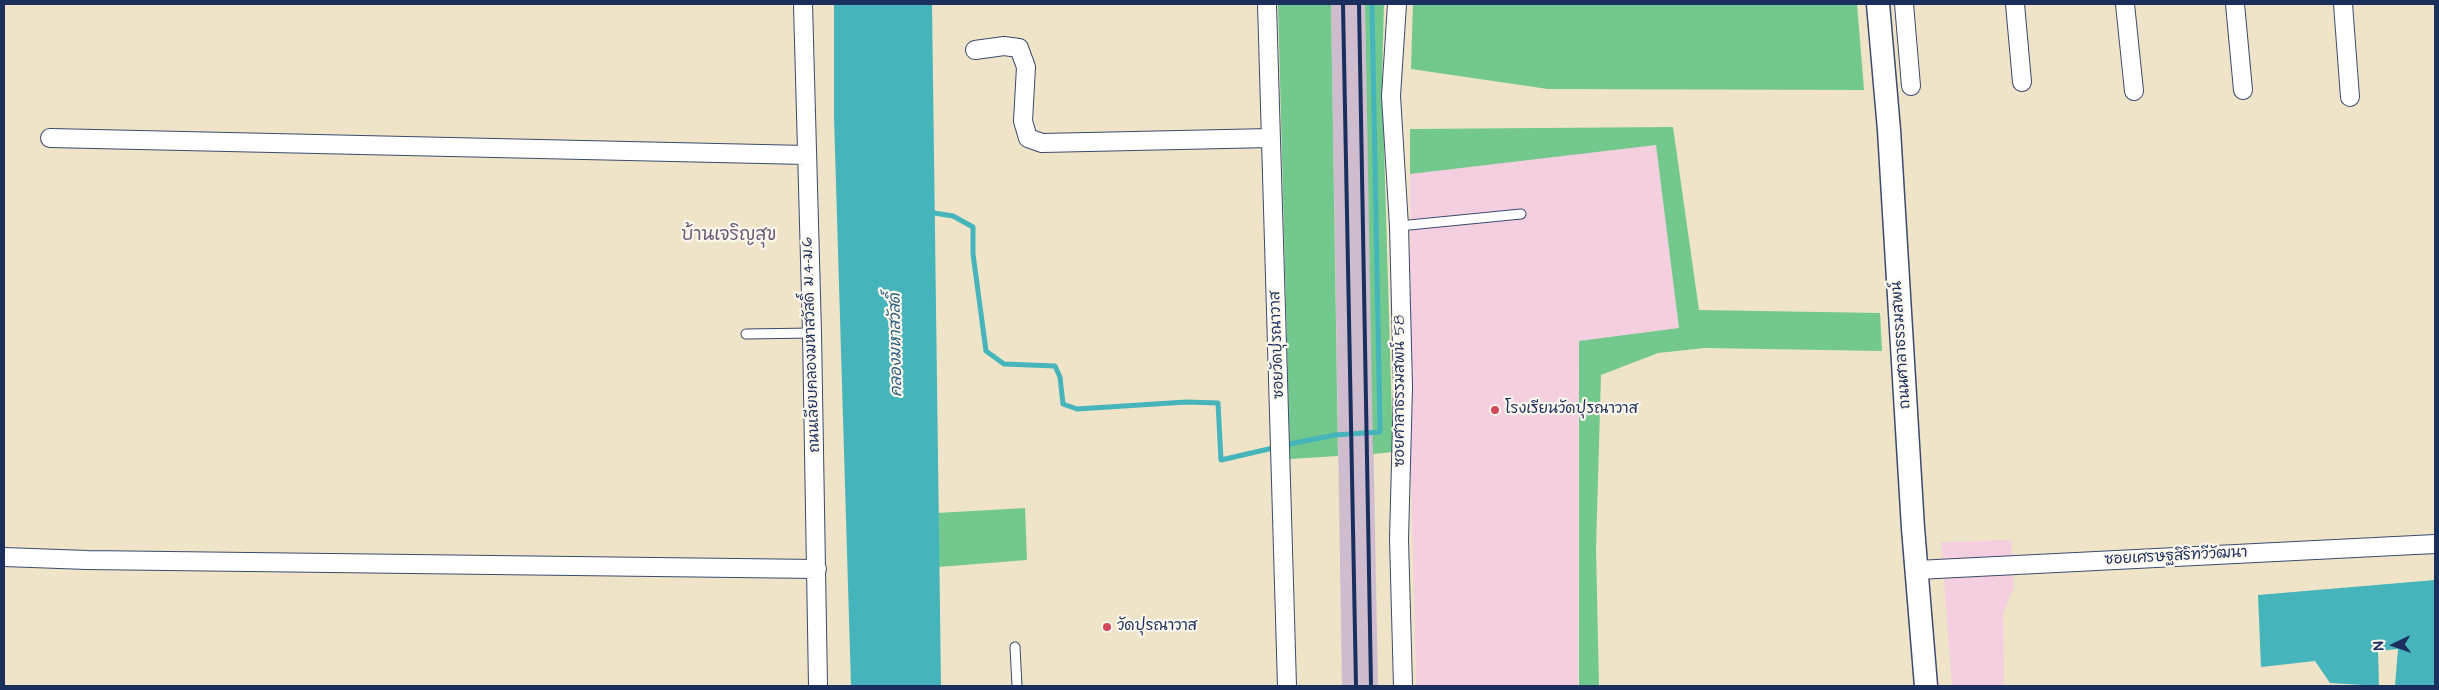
<!DOCTYPE html>
<meta charset="utf-8">
<style>
body{margin:0}
#map{position:relative;width:2439px;height:690px;overflow:hidden;background:#efe4c7;font-family:"Architects Daughter",sans-serif}
canvas{display:block}
.frame{position:absolute;inset:0;border:5px solid #1b2f5e;pointer-events:none}
.north{position:absolute;left:2369px;top:620px;width:50px;height:50px;-webkit-text-stroke:4px #fbf7ec;paint-order:stroke;rotate:267deg;font-size:14px;font-weight:700;line-height:20px;text-align:center;color:#1b2f5e}
.north::after{content:'';display:block;margin:auto;width:18px;height:22px;background:#1b2f5e;clip-path:polygon(50% 0,100% 100%,50% 72%,0 100%)}
</style>
<div id="map">
<canvas width="2439" height="690"></canvas>
<div class="frame"></div>
<div class="north">N</div>
</div>
<script>
const g = document.querySelector('canvas').getContext('2d');
g.lineJoin = 'round';
function paint(path, color) {
  g.fillStyle = color;
  g.fill(path, 'evenodd');
}
function toPath(rows) {
  const path = new Path2D();
  for (const r of rows) {
    path.moveTo(r[0], r[1]);
    for (let i = 2; i < r.length; i += 2) path.lineTo(r[i], r[i + 1]);
  }
  return path;
}
function strokePath(path, color, width, dash) {
  g.strokeStyle = color;
  g.lineWidth = width;
  g.lineCap = dash ? 'butt' : 'round';
  g.setLineDash(dash || []);
  g.stroke(path);
}
function write(font, color, halo, rows, align = 'center') {
  g.font = font + ' "Architects Daughter","Playpen Sans Thai",sans-serif';
  g.lineWidth = 4.5;
  g.setLineDash([]);
  g.textBaseline = 'middle';
  g.strokeStyle = halo;
  g.fillStyle = color;
  for (const [text, x, y, turn = 0] of rows) {
    g.save();
    g.translate(x, y);
    g.rotate((+turn || 0) * Math.PI / 180);
    g.textAlign = isNaN(turn) ? turn : align;
    if (halo) g.strokeText(text, 0, 0);
    g.fillText(text, 0, 0);
    g.restore();
  }
}
paint(toPath([
 [1656,144,1679,328,1579,342,1578,686,1416,686,1411,478,1410,174],
 [2011,540,2014,587,2003,613,2004,686,1952,686,1941,542]
]), '#f3cfe0');
paint(toPath([
 [1331,4,1365,4,1378,686,1342,686]
]), '#cfbdcf');
paint(toPath([
 [1278,4,1331,4,1338,456,1290,459],
 [1365,4,1384,4,1382,79,1393,452,1373,454],
 [1413,4,1857,4,1864,90,1548,89,1411,69],
 [1673,127,1699,310,1880,313,1882,351,1705,348,1658,353,1601,375,1596,548,1599,686,1579,686,1579,341,1679,328,1656,145,1410,174,1410,129],
 [1025,508,1027,560,938,567,937,513]
]), '#72c88d');
paint(toPath([
 [834,4,932,4,941,686,851,686,834,117],
 [2435,580,2435,686,2395,686,2398,649,2378,651,2379,686,2330,683,2315,661,2261,667,2258,595]
]), '#45b5bb');
strokePath(toPath([
 [928,212,953,216,973,227,973,254,986,351,1004,364,1055,366,1060,377,1063,404,1077,409,1186,402,1218,403,1221,460,1273,448],
 [1290,444,1335,435,1380,432,1372,4]
]), '#45b5bb', 5);
const service = toPath([
 [1399,226,1521,214],
 [746,334,812,333],
 [1015,647,1017,686]
]);
const minor = toPath([
 [803,4,812,333,818,686],
 [1267,4,1287,686],
 [1397,4,1391,96,1399,226,1403,387,1399,539,1403,686],
 [1904,4,1911,86],
 [2015,4,2022,82],
 [2125,4,2134,91],
 [2235,4,2243,90],
 [2343,4,2350,97],
 [975,50,1004,46,1019,48,1026,67,1023,121,1028,138,1042,143,1271,138],
 [50,138,806,155],
 [4,557,87,560,817,569],
 [1917,570,2435,544]
]);
const tertiary = toPath([
 [1878,4,1889,130,1913,528,1926,686]
]);
strokePath(service, '#3b4a6e', 11);
strokePath(minor, '#3b4a6e', 20);
strokePath(tertiary, '#3b4a6e', 25);
strokePath(service, '#fff', 9);
strokePath(minor, '#fff', 18);
strokePath(tertiary, '#fff', 22);
strokePath(toPath([
 [1343,4,1356,686],
 [1359,4,1371,686]
]), '#1b2f5e', 4);
for (const [x, y, r, color] of [
 [1495,410,5,"#d1495b"],
 [1107,627,5,"#d1495b"]
]) {
  const dot = new Path2D();
  dot.arc(x, y, r, 0, 2 * Math.PI);
  g.fillStyle = color;
  g.fill(dot);
  strokePath(dot, '#fbf7ec', 2);
}
write('15px', '#1b2f5e', '#fbf7ec', [
 ["ถนนเลียบคลองมหาสวัสดิ์ ม.4-ม.6",812,345,-92],
 ["ซอยวัดปุรณาวาส",1278,345,-92],
 ["ถนนศาลาธรรมสพน์",1902,345,-94],
 ["ซอยศาลาธรรมสพน์ 58",1401,391,-90],
 ["ซอยเศรษฐสิริทวีวัฒนา",2176,557,-3]
]);
write('15px', '#1b2f5e', '#fbf7ec', [
 ["โรงเรียนวัดปุรณาวาส",1505,410],
 ["วัดปุรณาวาส",1117,627]
], 'left');
write('italic 16px', '#2a5e7f', '#fbf7ec', [
 ["คลองมหาสวัสดิ์",897,345,-91]
]);
write('18px', '#675a77', '#fbf7ec', [
 ["บ้านเจริญสุข",729,236]
]);
</script>
